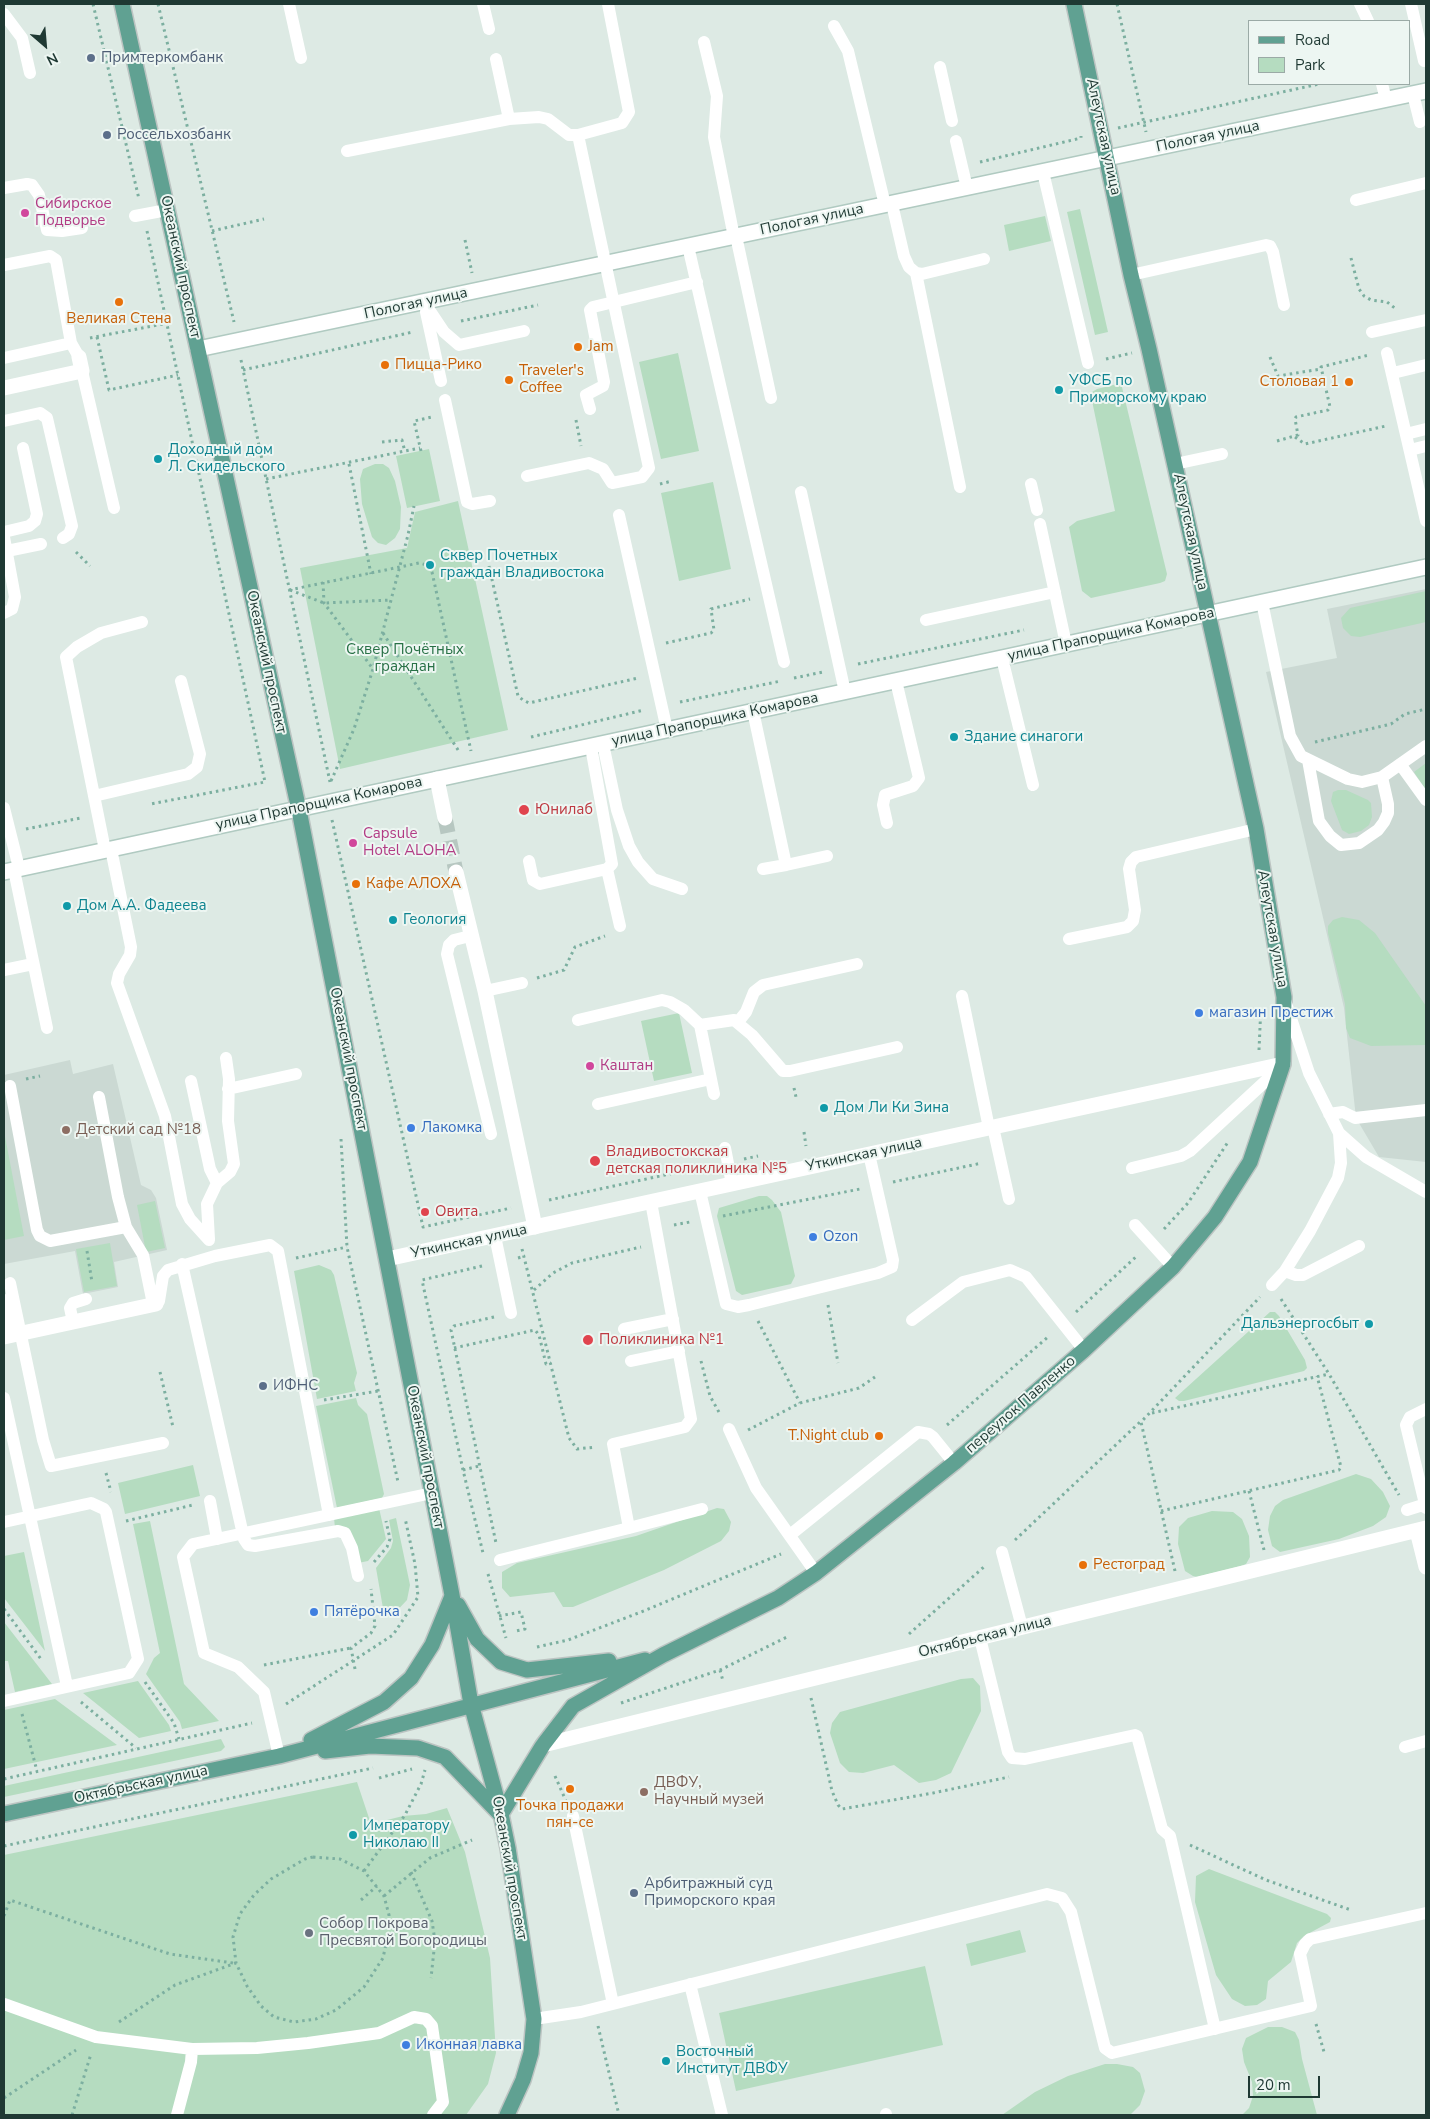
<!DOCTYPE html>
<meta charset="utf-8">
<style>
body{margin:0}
#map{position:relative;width:1430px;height:2119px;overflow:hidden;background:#ddeae4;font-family:"Nunito Sans",sans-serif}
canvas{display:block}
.frame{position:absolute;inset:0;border:5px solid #1f3933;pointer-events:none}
.legend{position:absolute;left:1248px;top:20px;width:162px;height:65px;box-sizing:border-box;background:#edf6f2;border:1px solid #9baaa6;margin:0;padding:6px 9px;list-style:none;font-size:15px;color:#1f3933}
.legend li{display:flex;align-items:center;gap:10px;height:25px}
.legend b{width:25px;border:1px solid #9baaa6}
.north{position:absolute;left:20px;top:20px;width:50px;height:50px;-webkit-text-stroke:4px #edf6f2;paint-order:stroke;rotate:153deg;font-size:14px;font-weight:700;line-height:20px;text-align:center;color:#1f3933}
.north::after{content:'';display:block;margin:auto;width:18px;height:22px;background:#1f3933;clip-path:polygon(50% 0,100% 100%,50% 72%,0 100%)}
.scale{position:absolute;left:1248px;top:2076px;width:72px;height:22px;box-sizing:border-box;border:2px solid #1f3933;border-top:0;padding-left:6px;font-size:15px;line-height:18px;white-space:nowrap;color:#1f3933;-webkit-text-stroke:4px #edf6f2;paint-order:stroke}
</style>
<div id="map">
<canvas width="1430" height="2119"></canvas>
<div class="frame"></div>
<ul class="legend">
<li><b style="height:6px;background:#60a192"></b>Road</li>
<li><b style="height:14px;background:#b5dcc0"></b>Park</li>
</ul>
<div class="north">N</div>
<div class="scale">20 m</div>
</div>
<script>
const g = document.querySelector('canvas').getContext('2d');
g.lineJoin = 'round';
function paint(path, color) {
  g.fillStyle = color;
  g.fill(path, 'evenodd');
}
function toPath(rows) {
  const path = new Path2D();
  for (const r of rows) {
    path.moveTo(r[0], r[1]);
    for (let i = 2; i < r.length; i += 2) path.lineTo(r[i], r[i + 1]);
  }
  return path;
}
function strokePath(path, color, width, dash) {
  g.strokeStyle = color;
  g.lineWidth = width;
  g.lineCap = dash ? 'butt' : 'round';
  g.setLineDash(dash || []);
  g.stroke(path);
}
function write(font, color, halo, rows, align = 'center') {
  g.font = font + ' "Nunito Sans",sans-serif';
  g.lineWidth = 4;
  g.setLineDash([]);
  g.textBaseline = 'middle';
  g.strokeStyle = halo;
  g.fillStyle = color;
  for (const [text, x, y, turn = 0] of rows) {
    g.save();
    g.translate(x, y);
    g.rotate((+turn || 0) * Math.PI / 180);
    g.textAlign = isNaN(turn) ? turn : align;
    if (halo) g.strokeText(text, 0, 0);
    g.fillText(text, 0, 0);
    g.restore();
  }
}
paint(toPath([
 [1426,589,1426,1162,1379,1157,1356,1118,1344,1008,1266,672,1337,658,1327,609],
 [70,1060,73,1074,113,1064,141,1185,151,1190,156,1198,167,1250,114,1262,118,1287,83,1294,75,1251,4,1264,4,1075]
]), '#cbd9d3');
paint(toPath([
 [1080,209,1108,332,1095,335,1067,212],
 [1045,216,1051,241,1009,251,1004,225],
 [678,353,699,451,661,459,639,362],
 [1121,383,1167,574,1165,581,1160,583,1091,598,1082,591,1069,527,1077,521,1115,511,1091,396,1092,392,1097,389],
 [429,449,440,501,407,508,396,456],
 [375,464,383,464,389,468,395,481,401,507,400,529,395,538,386,545,378,543,372,537,362,504,360,479,363,469],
 [713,482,731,569,679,581,661,493],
 [458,501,508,730,340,769,300,568,407,548,415,512],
 [1426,591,1426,622,1360,637,1351,636,1343,628,1341,618,1350,608],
 [1426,763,1426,790,1414,772],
 [1338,790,1346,790,1368,800,1371,803,1372,817,1369,825,1361,831,1349,834,1342,830,1331,801,1333,792],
 [1342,917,1359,920,1375,933,1426,1006,1426,1045,1371,1046,1350,1038,1346,1028,1345,1004,1328,933,1328,926,1333,920],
 [679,1013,692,1073,654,1081,641,1021],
 [4,1131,24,1236,4,1240],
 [759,1196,767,1196,772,1200,781,1212,795,1276,791,1284,742,1295,736,1291,717,1216,719,1208],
 [155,1201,165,1248,146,1252,137,1205],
 [110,1243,117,1286,84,1292,76,1249],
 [319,1265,331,1270,334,1275,357,1373,354,1383,356,1391,317,1399,294,1271],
 [1270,1312,1275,1312,1279,1316,1305,1360,1307,1368,1304,1371,1184,1401,1179,1401,1175,1398],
 [356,1398,358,1405,367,1414,384,1494,382,1498,337,1508,316,1406],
 [193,1465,200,1496,125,1514,118,1483],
 [1356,1474,1371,1479,1383,1492,1390,1506,1386,1517,1373,1526,1339,1539,1280,1552,1272,1546,1268,1530,1270,1516,1275,1506,1283,1500],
 [379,1508,386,1539,368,1561,358,1563,335,1528,334,1518],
 [717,1508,724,1509,731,1522,729,1531,721,1541,664,1570,573,1607,563,1607,554,1592,510,1597,502,1588,502,1572,517,1563,636,1536],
 [1212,1511,1233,1512,1242,1519,1249,1536,1250,1557,1246,1564,1241,1566,1197,1577,1193,1576,1185,1571,1178,1544,1179,1527,1188,1518],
 [396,1518,410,1585,407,1600,390,1618,384,1614,376,1568,391,1548,393,1541,389,1520],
 [150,1521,184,1684,219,1721,182,1729,180,1722,146,1674,154,1658,160,1653,133,1524],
 [24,1552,45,1651,4,1598,4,1556],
 [4,1622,52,1684,15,1692,8,1661,4,1661],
 [973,1678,980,1686,981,1711,951,1773,936,1780,919,1783,894,1765,863,1773,849,1772,840,1763,830,1733,832,1723,840,1712,961,1679],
 [138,1681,169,1725,171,1731,139,1738,83,1693],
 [55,1699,117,1745,4,1769,4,1710],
 [221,1739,225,1747,221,1751,4,1797,4,1786],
 [357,1782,371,1824,403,1816,426,1814,447,1808,465,1852,490,1958,496,2053,488,2084,466,2115,4,2115,4,1855],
 [1209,1869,1327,1914,1331,1918,1330,1922,1304,1936,1297,1943,1291,1962,1268,1981,1266,1999,1257,2005,1245,2006,1232,1999,1216,1975,1195,1902,1196,1876],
 [1020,1930,1026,1952,971,1966,966,1944],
 [925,1966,943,2045,736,2091,719,2013],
 [1268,2027,1282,2027,1295,2032,1299,2040,1302,2059,1317,2115,1242,2115,1249,2108,1253,2096,1252,2082,1244,2062,1242,2049,1246,2038],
 [1105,2064,1117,2064,1133,2067,1140,2073,1145,2091,1140,2105,1130,2115,1002,2115,1035,2092,1068,2076]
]), '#b5dcc0');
strokePath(toPath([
 [445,818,456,872]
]), '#b7c7c1', 15, [15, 8]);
const secondary = toPath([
 [198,349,1426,91],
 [4,872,1426,567]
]);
const primary = toPath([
 [122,4,299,810,452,1595,471,1704,501,1814,508,1848,534,2019,531,2053,523,2080,507,2115],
 [458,1605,477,1639,501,1662,527,1670,609,1661],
 [311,1740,384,1702,411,1678,432,1645,452,1596],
 [325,1751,370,1746,418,1748,445,1757,499,1813],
 [4,1814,279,1756,645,1660],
 [501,1814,543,1745,573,1706,663,1655,778,1598,816,1573,954,1463,1084,1350,1173,1267,1215,1217,1250,1162,1283,1064,1284,997,1256,829,1149,349,1131,275,1074,4]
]);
strokePath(secondary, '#b0cac1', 18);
strokePath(primary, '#bcc4c2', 18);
strokePath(toPath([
 [93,4,139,199],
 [158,4,234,322],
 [1117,4,1146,132],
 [1118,128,1319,84],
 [980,162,1081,138,1081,136],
 [147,231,265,782,151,804],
 [212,231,264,219],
 [465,240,472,273],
 [1351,258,1359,289,1364,296,1371,300,1387,302,1396,309],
 [461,321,538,305],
 [97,337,109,390,178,375],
 [90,338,168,323],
 [1270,357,1278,376,1321,369],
 [1106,359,1132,353],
 [241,360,330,782],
 [243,370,413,332],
 [576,420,581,446],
 [1295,437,1305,444,1386,426],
 [1277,441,1298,435,1295,419,1296,417,1328,410,1330,407,1321,367,1369,355],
 [382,442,402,440,405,452],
 [421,451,414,421,432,417],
 [349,464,371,574],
 [266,479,420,448],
 [660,484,672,481],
 [76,552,90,566],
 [489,566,518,696,523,700,529,703,638,678],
 [323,582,324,603,373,669],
 [289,590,419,563,427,565,432,572,471,751],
 [290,590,324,603,391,600],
 [383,633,460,753],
 [666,643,711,633,714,630,711,609,750,599],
 [858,664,1024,630],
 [794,678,823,672],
 [680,702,781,681],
 [531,737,644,710],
 [1315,742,1391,724,1405,714,1426,709],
 [331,781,354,729,373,669,408,535,414,506],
 [332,820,423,1227,511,1208],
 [26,829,81,818],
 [537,978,564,970,575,947,605,936],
 [1259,1050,1261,1005],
 [26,1079,40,1076],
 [794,1088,796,1097],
 [804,1132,806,1146],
 [341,1139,347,1247,398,1482],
 [744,1159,758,1156],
 [893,1182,982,1163],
 [549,1200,711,1165],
 [723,1216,860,1189],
 [674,1225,690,1222],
 [1164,1229,1188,1203,1228,1142],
 [522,1249,569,1438,577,1449,596,1447],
 [87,1251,92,1282],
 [296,1258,347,1247],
 [518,1258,525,1256],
 [482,1266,422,1280,463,1470,483,1553],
 [534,1290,553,1273,572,1263,641,1247],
 [1281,1299,1329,1374,1399,1495],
 [828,1305,838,1363],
 [1076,1312,1138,1255],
 [494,1317,454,1326,451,1330,496,1543],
 [758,1321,800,1403],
 [454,1348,535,1330,539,1335,546,1364,551,1363],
 [701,1361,710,1396,720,1414],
 [160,1372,173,1427],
 [324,1400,378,1391],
 [1152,1413,1329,1374],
 [947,1425,1049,1336],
 [748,1430,800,1403,859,1388,875,1377],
 [463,1470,479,1466],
 [106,1473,111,1492],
 [1249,1491,1264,1550],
 [1161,1511,1339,1470,1341,1467,1317,1376],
 [126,1521,193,1505],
 [1015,1540,1140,1422],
 [374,1562,387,1547,390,1539,386,1521],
 [1175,1571,1141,1422,1260,1297],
 [488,1574,506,1638],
 [4,1609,41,1659],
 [499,1616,521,1612,525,1629,516,1631],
 [909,1634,986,1565],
 [537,1647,568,1640,641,1612,781,1554],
 [264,1665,351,1648],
 [355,1669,351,1648,371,1633,375,1626,371,1589],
 [720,1670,723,1681],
 [145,1682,174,1723,179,1739],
 [811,1698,832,1791,838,1805,842,1809,933,1793,1009,1777],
 [81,1702,136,1748],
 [621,1703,720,1670,787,1637],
 [286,1704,393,1635,418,1597,415,1564,405,1518],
 [22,1714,37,1771],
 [555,1776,566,1801],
 [379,1778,412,1769],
 [4,1779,252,1723],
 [1190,1845,1266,1880,1351,1910],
 [4,1846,373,1768],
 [313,1857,340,1859,364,1871,384,1896,389,1915,389,1930,383,1958,364,1987,336,2010,316,2019,294,2022,274,2017,261,2006,247,1986,236,1963,233,1937,240,1914,254,1895,271,1879,305,1859,313,1857],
 [364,1871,405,1815,421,1784,425,1770],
 [411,1872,432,1921,435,1941,431,1978],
 [384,1896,430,1858,472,1840],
 [361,1900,377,1886],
 [4,1916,10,1900,170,1954,233,1963],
 [119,2022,175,1985,236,1963],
 [1316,2024,1324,2052],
 [598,2026,619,2115],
 [4,2098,76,2050],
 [72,2115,91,2054]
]), '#7cafa0', 3, [2.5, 4]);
strokePath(toPath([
 [289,4,301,58],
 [483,4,489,29],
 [1360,4,1368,21],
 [1411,4,1424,61],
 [4,14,22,38,30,73],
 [834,26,848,51,885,205],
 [704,42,717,96,714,137,734,237],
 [496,59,509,119,539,117,548,119,569,135,578,135,649,468,642,477,612,483,603,469,589,463,527,476],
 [940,67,952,121],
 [1382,84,1386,100],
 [1413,94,1420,122],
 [578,135,622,123,629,112,608,4],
 [956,141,967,188],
 [347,151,509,119],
 [1043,172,1088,363],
 [4,188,27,184,32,185,39,195,47,230,62,231,82,228],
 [1356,200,1426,183],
 [892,204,904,256,909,267,916,273,922,274,984,259],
 [135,216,167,210],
 [736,236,771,398],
 [688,246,784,662],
 [4,265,50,256,56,260,71,343,79,357],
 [916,273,960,487],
 [1131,275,1266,245,1270,246,1273,252,1284,305],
 [424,302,444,332,459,345,524,331],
 [426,312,441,381],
 [1372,332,1426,320],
 [1387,353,1426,521],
 [4,358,71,343],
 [82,371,114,508],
 [1393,373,1426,365],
 [445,400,467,502,472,504,490,501],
 [590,409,586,395,603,386,604,382,590,310,593,307,697,282],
 [4,421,40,413,47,418,72,526,69,534,63,538],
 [1406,434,1426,429],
 [1410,450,1426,446],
 [1175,464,1222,454],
 [1031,484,1037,510],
 [801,492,845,692],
 [619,515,667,730],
 [1040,524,1066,644],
 [4,532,29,526,35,521,37,514,23,448],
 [4,537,15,597,12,609,4,613],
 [7,551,41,544],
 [1262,602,1290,736,1301,756,1348,779,1362,782,1382,777,1426,746],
 [926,620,1055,592],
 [1002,658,1033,785],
 [753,711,786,865,827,856],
 [603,744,617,810,629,846,638,862,653,879,682,889],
 [1308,760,1319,821,1330,836,1341,845,1359,843,1378,830,1384,822,1388,813,1388,804,1382,777],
 [1400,764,1426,800],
 [94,796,188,774,197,767,200,754,181,681],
 [4,808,19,868],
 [887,823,883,805,885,795,913,786,919,778,896,681],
 [111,849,131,947,130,955,119,974,117,983,165,1116,182,1204,190,1219,209,1240],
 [105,850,66,657,77,647,101,633,142,622],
 [529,861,533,880,540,884,607,869,612,864,591,747],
 [607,869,620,926],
 [763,869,786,865],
 [14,870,47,1028],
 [470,936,454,940,449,945,447,954,491,1134],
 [1069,939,1127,927,1133,921,1135,910,1129,869,1131,862,1136,857,1256,829],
 [4,970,33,964],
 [485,991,522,983],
 [962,996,989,1128],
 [578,1020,662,1000,670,1002,684,1010,700,1025,714,1094],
 [738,1022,746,1012,754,992,763,985,857,964],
 [700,1025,734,1020,752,1035,783,1071,790,1071,897,1047],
 [191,1081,210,1169,217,1183],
 [10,1086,37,1230,40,1236,50,1241,126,1227],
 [228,1089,296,1074],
 [99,1097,118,1197,126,1227,143,1255,153,1304],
 [598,1104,711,1079],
 [1329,1114,1343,1112,1355,1118,1426,1110],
 [993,1127,1009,1199],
 [1339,1133,1366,1157,1426,1192],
 [725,1148,732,1184],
 [1132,1168,1181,1156,1190,1151,1283,1065],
 [700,1191,726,1304,738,1307,749,1305,878,1273,892,1267,893,1260,869,1154],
 [651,1202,691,1419,685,1427,613,1444,629,1528,702,1509],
 [1135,1225,1173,1267],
 [495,1236,511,1313],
 [209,1239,207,1204,217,1183,230,1172,234,1164,228,1121,229,1079,226,1058],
 [182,1264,244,1539,248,1545,255,1546,338,1531,345,1533,352,1548,358,1576],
 [1285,1271,1296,1275,1303,1275,1359,1246],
 [10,1283,43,1440,51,1466,163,1443],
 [1272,1285,1285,1271,1310,1231,1338,1178,1341,1163,1339,1133,1309,1073,1285,1000],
 [4,1300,10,1336],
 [156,1304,159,1301,163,1276,168,1270,215,1256,270,1245,278,1251,329,1515],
 [912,1320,963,1282,1010,1270,1026,1277,1084,1350],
 [73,1322,70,1308,73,1303,86,1299],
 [624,1329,673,1319],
 [631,1361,679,1351],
 [4,1398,67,1686],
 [1426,1409,1410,1417,1406,1425,1426,1508],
 [729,1429,756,1488,816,1573],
 [210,1501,217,1539],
 [1407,1510,1426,1504],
 [4,1522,91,1503,104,1509,106,1512,138,1659,129,1673,4,1701],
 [790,1535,918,1432,929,1434,933,1437,954,1463],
 [1002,1552,1022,1627],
 [500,1560,629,1528],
 [980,1638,1008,1752,1012,1758,1025,1759,1135,1735,1137,1736,1162,1829,1170,1836,1215,2029],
 [1405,1747,1426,1741],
 [279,1756,264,1692,238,1667,204,1653,183,1557,193,1544,432,1493],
 [573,1816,613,2004],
 [690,1984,722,2115],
 [4,2004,96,2037,192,2049,257,2048,308,2043,379,2033,414,2017,426,2019,432,2026,443,2102,433,2115],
 [534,2019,581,2012,1047,1894,1062,1898,1071,1912,1105,2048,1112,2053,1311,2006,1300,1954,1305,1944,1310,1939,1426,1913],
 [177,2115,191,2062,192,2049],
 [886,2115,886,2114]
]), '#fff', 12);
strokePath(toPath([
 [437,779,445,818],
 [456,872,485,991,535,1227],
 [4,1337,156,1304],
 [1417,1531,1426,1567],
 [543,1745,1426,1528]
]), '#fff', 15);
strokePath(toPath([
 [4,388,82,371,79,357],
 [387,1259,1283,1064]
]), '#fff', 15);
strokePath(secondary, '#fff', 15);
strokePath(primary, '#60a192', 15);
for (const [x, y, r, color] of [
 [91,58,5,"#5c6f8a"],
 [107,135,5,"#5c6f8a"],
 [25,213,5,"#d1479c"],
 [119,302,5,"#e8710a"],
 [578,347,5,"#e8710a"],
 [385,365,5,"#e8710a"],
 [509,380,5,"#e8710a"],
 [1349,382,5,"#e8710a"],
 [1059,390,5,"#0f9aa8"],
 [158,459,5,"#0f9aa8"],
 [430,565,5,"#0f9aa8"],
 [954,737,5,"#0f9aa8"],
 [524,810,6,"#e0444e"],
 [353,843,5,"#d1479c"],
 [356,884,5,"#e8710a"],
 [67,906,5,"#0f9aa8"],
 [393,920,5,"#0f9aa8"],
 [1199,1013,5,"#3f7fe0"],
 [590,1066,5,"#d1479c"],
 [824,1108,5,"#0f9aa8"],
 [411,1128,5,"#3f7fe0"],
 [66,1130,5,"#8d6e63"],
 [595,1161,6,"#e0444e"],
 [425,1212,5,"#e0444e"],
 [813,1237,5,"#3f7fe0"],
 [1369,1324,5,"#0f9aa8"],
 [588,1340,6,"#e0444e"],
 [263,1386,5,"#5c6f8a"],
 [879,1436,5,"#e8710a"],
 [1083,1565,5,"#e8710a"],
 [314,1612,5,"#3f7fe0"],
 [570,1789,5,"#e8710a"],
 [644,1792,5,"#8d6e63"],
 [353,1835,5,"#0f9aa8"],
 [634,1893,5,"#5c6f8a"],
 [309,1933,5,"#6b7280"],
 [406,2045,5,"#3f7fe0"],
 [666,2061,5,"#0f9aa8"]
]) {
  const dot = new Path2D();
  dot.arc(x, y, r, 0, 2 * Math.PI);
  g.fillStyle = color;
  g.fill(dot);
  strokePath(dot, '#edf6f2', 2);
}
write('15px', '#4e5e75', '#edf6f2', [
 ["Примтеркомбанк",101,58],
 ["Россельхозбанк",117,135],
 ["ИФНС",273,1386],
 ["Арбитражный суд",644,1884],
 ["Приморского края",644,1901]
], 'left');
write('15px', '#1f3933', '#edf6f2', [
 ["Алеутская улица",1103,137,78],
 ["Пологая улица",1208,137,-12],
 ["Пологая улица",812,220,-12],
 ["Океанский проспект",180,267,78],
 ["Пологая улица",416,304,-12],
 ["Алеутская улица",1190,532,78],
 ["улица Прапорщика Комарова",1111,635,-12],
 ["Океанский проспект",266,662,78],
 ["улица Прапорщика Комарова",715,720,-12],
 ["улица Прапорщика Комарова",319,804,-12],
 ["Алеутская улица",1272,929,80],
 ["Океанский проспект",348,1059,79],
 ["Уткинская улица",864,1155,-12],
 ["Уткинская улица",469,1242,-12],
 ["переулок Павленко",1021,1405,-41],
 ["Океанский проспект",425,1457,79],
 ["Октябрьская улица",985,1637,-14],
 ["Октябрьская улица",141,1785,-12],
 ["Океанский проспект",509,1868,80]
]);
write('15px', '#b23c85', '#edf6f2', [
 ["Сибирское",35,204],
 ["Подворье",35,221],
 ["Capsule",363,834],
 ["Hotel ALOHA",363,851],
 ["Каштан",600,1066]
], 'left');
write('15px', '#c56008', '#edf6f2', [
 ["Великая Стена",119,319,"center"],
 ["Jam",588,347],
 ["Пицца-Рико",395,365],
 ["Traveler's",519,371],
 ["Coffee",519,388],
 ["Столовая 1",1339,382,"right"],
 ["Кафе АЛОХА",366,884],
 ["T.Night club",869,1436,"right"],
 ["Рестоград",1093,1565],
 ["Точка продажи",570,1806,"center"],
 ["пян-се",570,1823,"center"]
], 'left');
write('15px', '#0d838f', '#edf6f2', [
 ["УФСБ по",1069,381],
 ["Приморскому краю",1069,398],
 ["Доходный дом",168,450],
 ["Л. Скидельского",168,467],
 ["Сквер Почетных",440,556],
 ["граждан Владивостока",440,573],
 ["Здание синагоги",964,737],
 ["Дом А.А. Фадеева",77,906],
 ["Геология",403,920],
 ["Дом Ли Ки Зина",834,1108],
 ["Дальэнергосбыт",1359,1324,"right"],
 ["Императору",363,1826],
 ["Николаю II",363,1843],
 ["Восточный",676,2052],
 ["Институт ДВФУ",676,2069]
], 'left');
write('15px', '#287146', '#edf6f2', [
 ["Сквер Почётных",405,650],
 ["граждан",405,667]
]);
write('15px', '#be3a42', '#edf6f2', [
 ["Юнилаб",535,810],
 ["Владивостокская",606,1152],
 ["детская поликлиника №5",606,1169],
 ["Овита",435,1212],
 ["Поликлиника №1",599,1340]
], 'left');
write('15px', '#366cbe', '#edf6f2', [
 ["магазин Престиж",1209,1013],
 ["Лакомка",421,1128],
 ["Ozon",823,1237],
 ["Пятёрочка",324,1612],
 ["Иконная лавка",416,2045]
], 'left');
write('15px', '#785e54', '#edf6f2', [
 ["Детский сад №18",76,1130],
 ["ДВФУ,",654,1783],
 ["Научный музей",654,1800]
], 'left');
write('15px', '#5b616d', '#edf6f2', [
 ["Собор Покрова",319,1924],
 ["Пресвятой Богородицы",319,1941]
], 'left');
</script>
